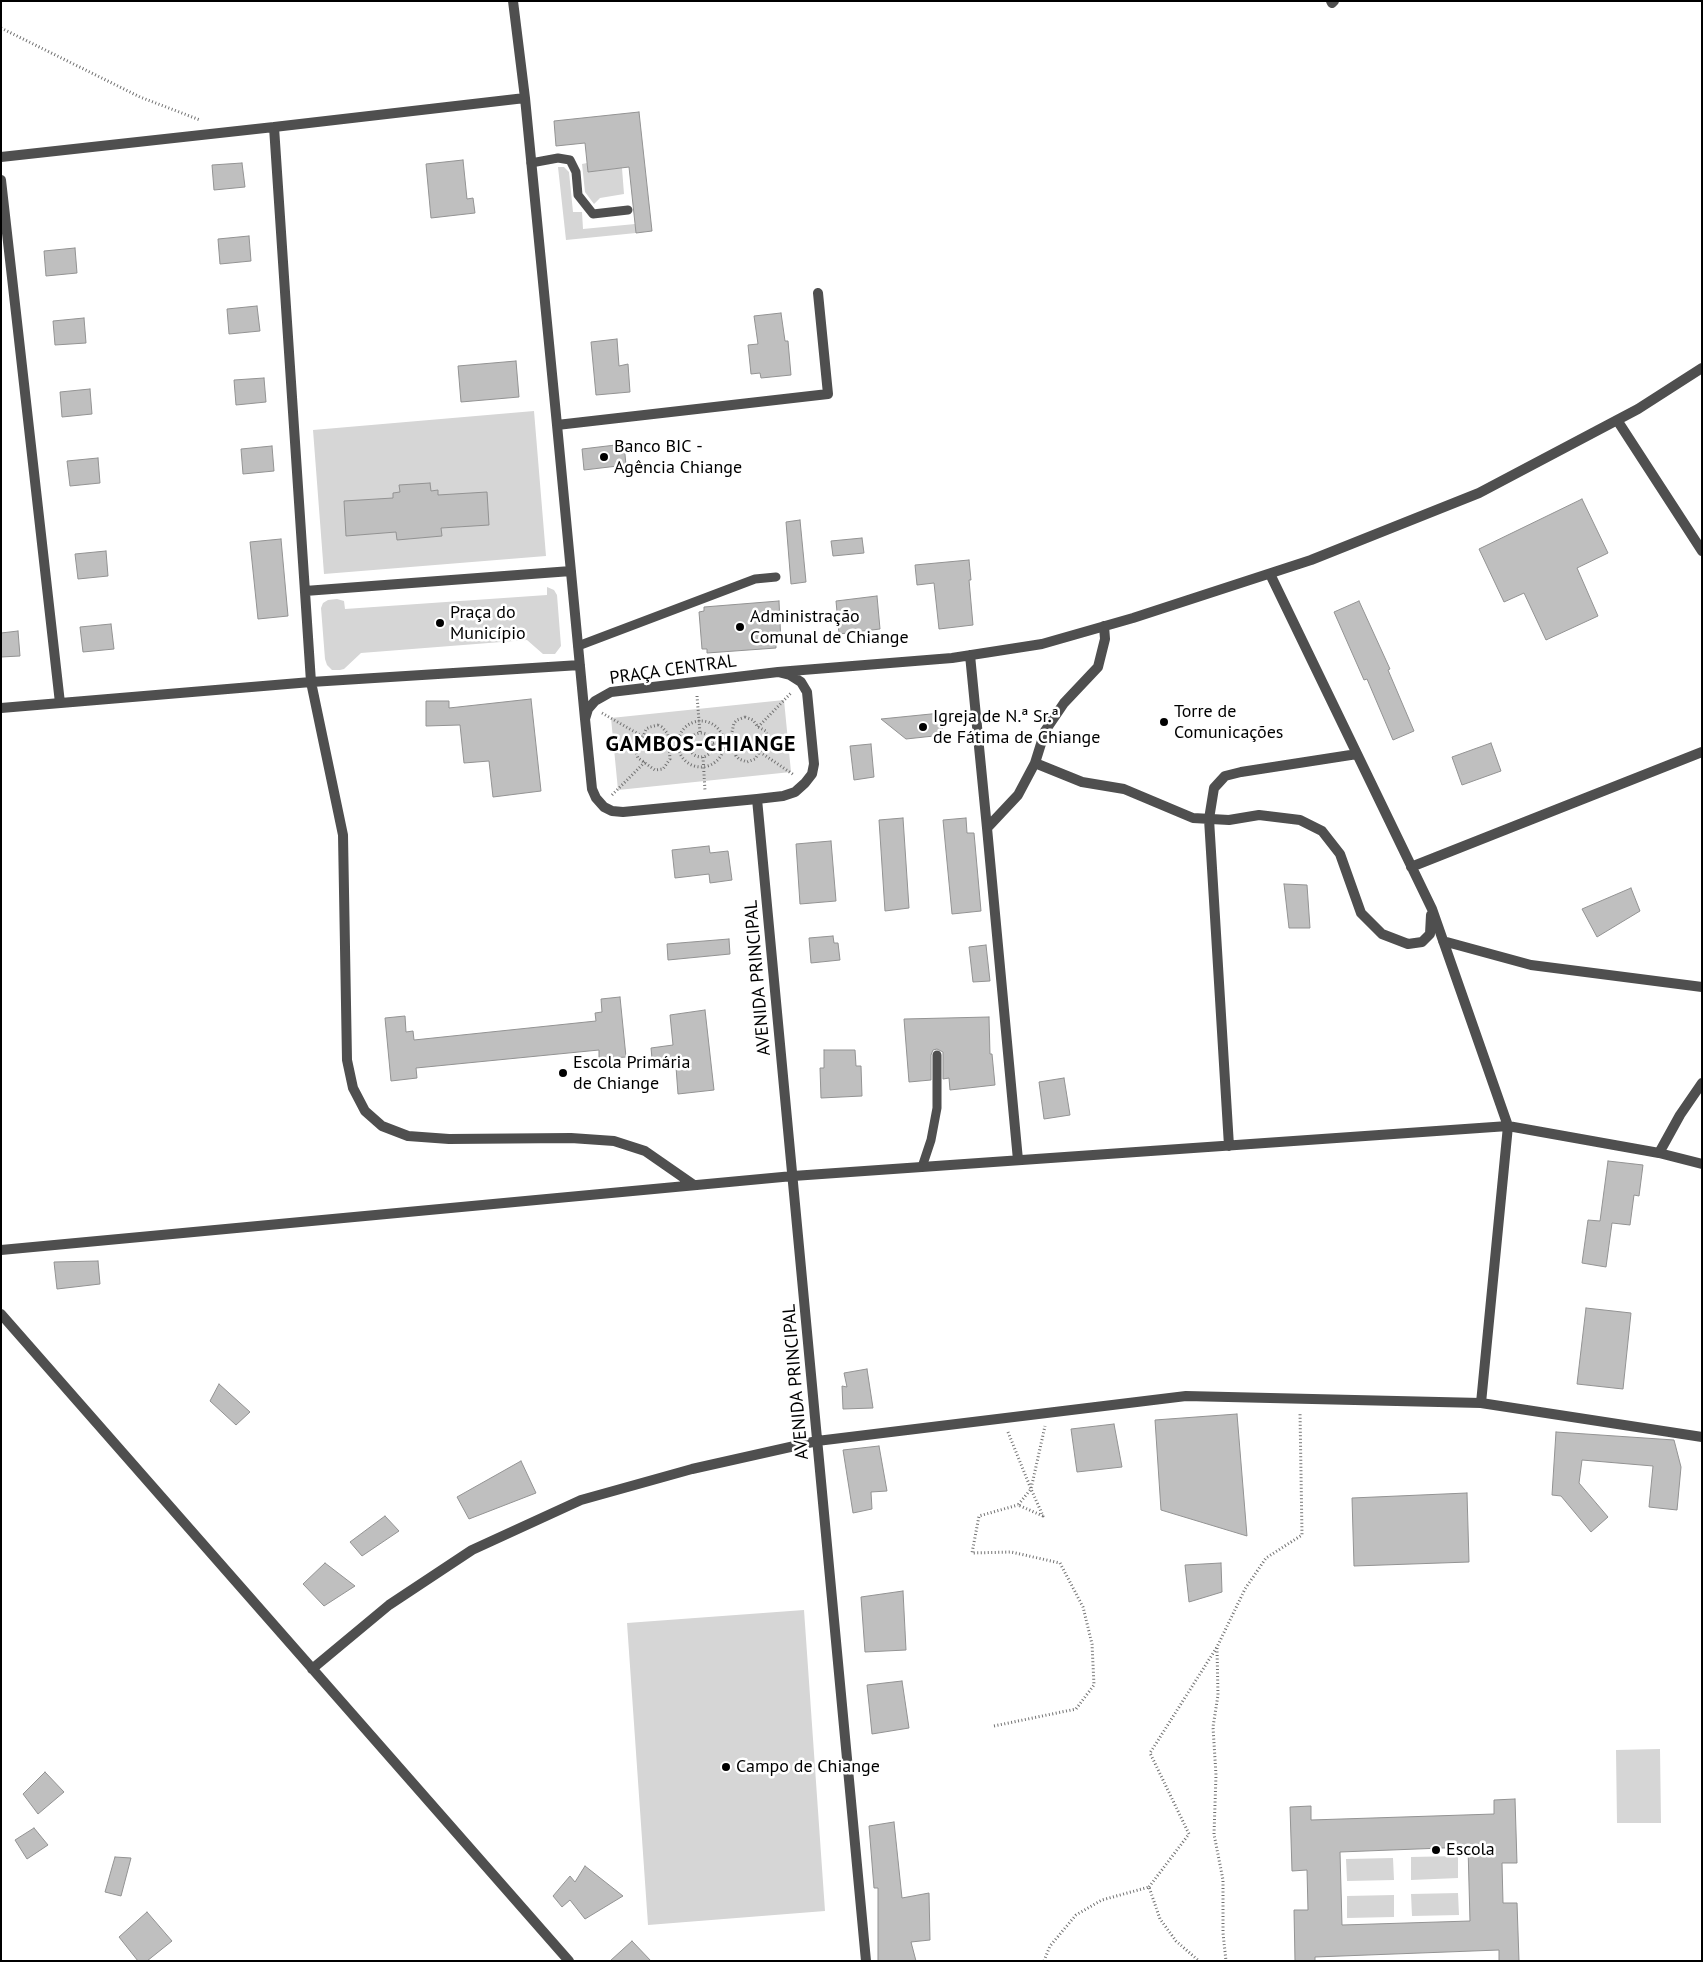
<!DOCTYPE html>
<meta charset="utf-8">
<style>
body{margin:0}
#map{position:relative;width:1703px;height:1962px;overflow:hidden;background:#fff;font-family:"PT Sans",sans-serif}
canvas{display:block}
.frame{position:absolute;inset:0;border:2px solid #000;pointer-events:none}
</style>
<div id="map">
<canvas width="1703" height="1962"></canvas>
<div class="frame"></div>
</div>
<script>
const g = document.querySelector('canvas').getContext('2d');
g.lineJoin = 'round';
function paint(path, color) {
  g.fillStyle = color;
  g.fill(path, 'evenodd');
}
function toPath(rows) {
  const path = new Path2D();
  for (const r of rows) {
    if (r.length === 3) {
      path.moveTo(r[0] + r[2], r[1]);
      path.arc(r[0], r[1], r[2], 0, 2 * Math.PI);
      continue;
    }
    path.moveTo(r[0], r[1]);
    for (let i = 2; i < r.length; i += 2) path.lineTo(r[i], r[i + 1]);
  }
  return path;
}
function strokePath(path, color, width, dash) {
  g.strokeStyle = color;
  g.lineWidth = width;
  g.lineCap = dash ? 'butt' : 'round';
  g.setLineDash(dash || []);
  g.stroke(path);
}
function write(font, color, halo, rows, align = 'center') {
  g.font = font + ' "PT Sans",sans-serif';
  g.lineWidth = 5;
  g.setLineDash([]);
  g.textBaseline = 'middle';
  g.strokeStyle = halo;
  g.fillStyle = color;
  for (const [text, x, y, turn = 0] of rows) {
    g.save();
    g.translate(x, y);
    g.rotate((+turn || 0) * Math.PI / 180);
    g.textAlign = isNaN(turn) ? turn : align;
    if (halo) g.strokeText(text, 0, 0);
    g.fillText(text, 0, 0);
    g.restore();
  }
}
paint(toPath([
 [587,163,588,172,622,168,624,194,600,198,594,204,585,192,582,164],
 [558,167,564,167,569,172,573,212,582,212,583,229,635,224,636,233,566,240],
 [534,411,546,556,324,574,313,430],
 [547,587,554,590,557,595,561,646,555,654,543,654,527,640,361,653,344,669,340,670,332,670,327,665,325,659,321,608,323,603,328,600,337,599,344,601,345,609,547,595],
 [784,700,791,772,618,790,611,718],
 [804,1610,825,1911,648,1925,627,1623],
 [1660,1749,1661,1823,1617,1823,1616,1750],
 [1458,1856,1458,1878,1411,1880,1411,1857],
 [1393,1858,1394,1880,1347,1881,1346,1859],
 [1458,1893,1459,1915,1412,1916,1411,1894],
 [1394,1895,1394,1917,1347,1918,1347,1896]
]), '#d6d6d6');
const building = toPath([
 [639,112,652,231,636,233,629,167,588,172,585,143,556,146,554,121,639,112],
 [463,160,467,199,473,198,475,213,431,218,426,164,463,160],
 [242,163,245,187,214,190,212,165,242,163],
 [249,236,251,261,220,264,218,239,249,236],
 [75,248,77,273,46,276,44,251,75,248],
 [257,306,260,331,229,334,227,309,257,306],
 [781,313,785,341,788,341,791,375,761,378,760,373,751,374,748,345,758,344,754,316,781,313],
 [84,318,86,343,55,345,53,321,84,318],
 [617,339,619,366,628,364,630,392,596,395,591,342,617,339],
 [516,361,519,397,461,402,458,366,516,361],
 [264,378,266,402,236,405,234,380,264,378],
 [90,389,92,414,62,417,60,392,90,389],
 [624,444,626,465,584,470,582,449,624,444],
 [272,446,274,471,243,474,241,449,272,446],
 [98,458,100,483,70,486,67,461,98,458],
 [430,483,431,491,438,490,438,495,487,492,489,525,441,528,442,536,397,540,396,532,346,536,344,501,393,498,393,493,400,492,399,485,430,483],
 [1582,499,1608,553,1577,568,1598,616,1546,640,1524,593,1504,602,1479,549,1582,499],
 [800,520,806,582,791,584,786,522,800,520],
 [862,538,864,553,833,556,831,541,862,538],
 [281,539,288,616,258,619,250,542,281,539],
 [106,551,108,576,78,579,75,554,106,551],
 [969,560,971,580,969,580,973,625,939,629,934,583,917,585,915,565,969,560],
 [877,596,880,629,839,634,836,601,877,596],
 [779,601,781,643,776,643,776,648,707,653,707,649,702,649,699,612,704,611,704,607,779,601],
 [1359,601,1390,669,1388,670,1414,731,1393,740,1367,679,1364,680,1334,612,1359,601],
 [111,624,114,649,83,652,80,627,111,624],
 [18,631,20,656,1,657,1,633,18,631],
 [531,699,541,791,493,797,489,761,464,763,460,725,426,726,426,701,449,701,449,708,531,699],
 [941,713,943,735,906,739,881,719,941,713],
 [1491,743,1501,771,1462,785,1452,757,1491,743],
 [871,744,874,777,854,780,850,746,871,744],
 [903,818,909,908,885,911,879,820,903,818],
 [966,818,967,833,974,833,981,911,952,914,943,820,966,818],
 [831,841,836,901,800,904,796,844,831,841],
 [709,846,710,853,728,851,732,880,710,883,709,874,675,878,672,850,709,846],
 [1284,884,1307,885,1310,928,1289,928,1284,884],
 [1631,888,1640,911,1597,937,1582,909,1631,888],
 [833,936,834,943,838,943,840,960,811,963,809,938,833,936],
 [729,939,730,954,668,960,667,944,729,939],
 [986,945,990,981,973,982,969,947,986,945],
 [620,997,626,1057,599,1059,599,1050,416,1068,417,1078,391,1081,385,1018,405,1016,406,1032,413,1031,414,1040,596,1021,595,1013,602,1012,601,999,620,997],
 [705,1010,714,1090,678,1094,676,1067,653,1069,651,1048,673,1045,670,1015,705,1010],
 [989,1017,990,1054,992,1054,995,1085,950,1090,949,1078,943,1079,943,1052,937,1049,933,1050,931,1055,931,1080,909,1082,904,1019,989,1017],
 [824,1050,855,1050,856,1066,861,1066,862,1096,821,1098,820,1068,824,1068,824,1050],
 [1064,1078,1070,1115,1044,1119,1039,1082,1064,1078],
 [1608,1161,1643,1165,1639,1196,1634,1195,1630,1225,1612,1223,1606,1267,1582,1263,1588,1220,1600,1221,1608,1161],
 [98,1261,100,1284,57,1289,54,1262,98,1261],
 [1586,1308,1631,1313,1623,1389,1577,1384,1586,1308],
 [867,1369,873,1408,843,1409,842,1386,847,1387,844,1373,867,1369],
 [219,1384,250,1412,236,1425,210,1401,219,1384],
 [1237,1414,1247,1536,1161,1510,1155,1420,1237,1414],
 [1114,1424,1122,1467,1077,1472,1071,1429,1114,1424],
 [1556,1432,1674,1440,1681,1467,1677,1510,1649,1507,1653,1466,1582,1460,1579,1483,1608,1517,1591,1532,1561,1496,1552,1495,1556,1432],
 [879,1446,887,1491,871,1492,872,1509,853,1513,843,1450,879,1446],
 [521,1461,536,1493,469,1519,457,1497,521,1461],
 [1467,1493,1469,1562,1354,1566,1352,1498,1467,1493],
 [385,1516,399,1531,362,1556,350,1542,385,1516],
 [325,1563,355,1586,324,1606,303,1584,325,1563],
 [1221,1563,1222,1592,1189,1602,1185,1565,1221,1563],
 [903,1591,906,1650,865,1652,861,1597,903,1591],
 [902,1681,909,1728,872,1734,867,1685,902,1681],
 [45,1772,64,1792,38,1814,23,1794,45,1772],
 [1515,1799,1517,1863,1502,1863,1503,1903,1517,1903,1519,1961,1499,1961,1499,1950,1315,1957,1315,1961,1295,1961,1294,1910,1308,1910,1307,1870,1292,1871,1290,1807,1311,1806,1311,1820,1403,1817,1494,1814,1494,1800,1515,1799],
 [1468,1847,1470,1921,1342,1925,1340,1852,1468,1847],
 [894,1822,902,1898,929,1893,930,1940,911,1942,916,1961,878,1961,878,1888,874,1888,869,1826,894,1822],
 [34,1828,48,1845,27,1859,15,1840,34,1828],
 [115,1857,131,1858,121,1896,105,1892,115,1857],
 [585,1866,623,1896,585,1919,570,1900,562,1907,553,1896,570,1876,575,1882,585,1866],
 [147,1912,172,1941,147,1961,138,1961,119,1937,147,1912],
 [632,1941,651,1961,610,1961,632,1941]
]);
paint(building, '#bfbfbf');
strokePath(building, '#939393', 1);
strokePath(toPath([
 [1,28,140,97,200,120],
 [697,696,700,733],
 [602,713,642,736],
 [745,717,753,720,758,727,766,731,768,739,766,747,760,751,755,759,747,762,739,759,736,756,732,732,734,723,737,720,745,717],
 [701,744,23],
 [658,725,662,727,668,734,670,759,663,769,655,770,638,758,634,747,639,739,643,737,646,729,650,727,658,725],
 [758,727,791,693],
 [701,745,12],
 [713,743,733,741],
 [670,747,689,745],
 [760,752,794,775],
 [703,757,705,791],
 [612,795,645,762],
 [1008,1432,1031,1489,1043,1516,1018,1505,1031,1489,1045,1426],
 [1217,1648,1218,1695,1213,1727,1216,1775,1214,1834,1223,1880,1223,1933,1226,1961],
 [994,1726,1076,1709,1094,1685,1092,1644,1083,1607,1060,1563,1011,1552,972,1553,979,1516,1018,1505],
 [1149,1887,1189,1834,1150,1753,1217,1647,1245,1589,1266,1558,1302,1535,1300,1412],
 [1044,1961,1050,1946,1076,1915,1102,1900,1149,1887,1160,1919,1176,1941,1199,1961]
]), '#717171', 3, [1, 2.5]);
strokePath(toPath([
 [531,163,558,158,570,160,576,172,578,195,593,214,628,210],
 [578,646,755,579,776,577],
 [922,1167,931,1140,937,1108,937,1055]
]), '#4f4f4f', 9);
strokePath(toPath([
 [1331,1,1332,3,1334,1],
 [525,98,557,425],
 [274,127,525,98,513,1],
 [1,157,274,127,311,682,343,835,347,1060,353,1088,365,1111,382,1126,408,1136,449,1139,571,1138,614,1141,645,1151,694,1185],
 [1,180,60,703],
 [1617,420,1702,551],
 [1270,574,1432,909,1508,1126,1481,1403],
 [305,591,571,571],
 [970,655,987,828,1018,795,1035,763,1045,731,1064,703,1098,667,1105,639,1104,626],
 [778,672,952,658,1042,644,1133,618,1311,560,1479,493,1638,409,1702,368],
 [778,672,790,675,801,682,807,692,814,764,812,774,805,783,795,792,783,796,757,799,623,812,612,811,604,807,596,798,592,789,585,719,588,709,595,701,611,692,778,672],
 [1,708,311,682,580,665],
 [585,719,557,425,828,394,818,293],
 [1035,763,1082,782,1124,789,1193,818,1229,820,1259,815,1300,820,1322,831,1340,854,1361,913,1382,934,1408,944,1422,942,1430,934,1431,915],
 [757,799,866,1961],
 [987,828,1018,1160],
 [1411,867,1702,752],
 [1443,941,1531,965,1702,987],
 [1229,1146,1209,819,1214,788,1225,776,1241,772,1357,754],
 [1659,1153,1680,1115,1702,1083],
 [1,1250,793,1176,1508,1126,1659,1153,1702,1164],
 [1,1314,569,1961],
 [312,1669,389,1605,472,1550,581,1500,692,1469,817,1441,1186,1396,1481,1403,1702,1437]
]), '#4f4f4f', 10);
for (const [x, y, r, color] of [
 [604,457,5,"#000"],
 [440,623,5,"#000"],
 [740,627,5,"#000"],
 [1164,722,5,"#000"],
 [923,727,5,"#000"],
 [563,1073,5,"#000"],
 [726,1767,5,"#000"],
 [1436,1850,5,"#000"]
]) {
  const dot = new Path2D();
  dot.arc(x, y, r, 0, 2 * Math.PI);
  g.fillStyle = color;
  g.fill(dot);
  strokePath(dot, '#fff', 2);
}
write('18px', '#000', '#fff', [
 ["Banco BIC -",614,447],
 ["Agência Chiange",614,468],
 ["Praça do",450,613],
 ["Município",450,634],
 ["Administração",750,617],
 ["Comunal de Chiange",750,638],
 ["Torre de",1174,712],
 ["Comunicações",1174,733],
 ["Igreja de N.ª Sr.ª",933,717],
 ["de Fátima de Chiange",933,738],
 ["Escola Primária",573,1063],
 ["de Chiange",573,1084],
 ["Campo de Chiange",736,1767],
 ["Escola",1446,1850]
], 'left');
write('18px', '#000', '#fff', [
 ["PRAÇA CENTRAL",673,670,-8],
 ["AVENIDA PRINCIPAL",758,978,-95],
 ["AVENIDA PRINCIPAL",796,1382,-95]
]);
g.letterSpacing = '1px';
write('bold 22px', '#000', '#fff', [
 ["GAMBOS-CHIANGE",701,745]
]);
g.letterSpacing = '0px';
</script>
